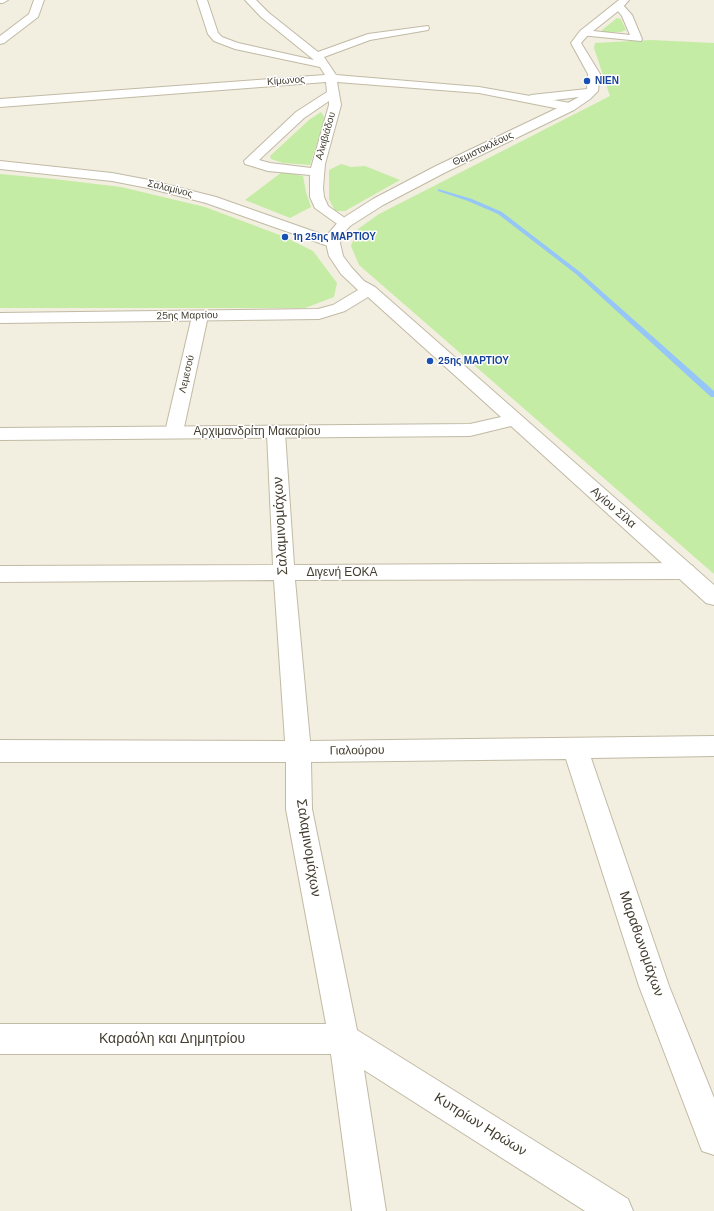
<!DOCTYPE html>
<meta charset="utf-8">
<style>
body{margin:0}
canvas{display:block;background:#f2eee0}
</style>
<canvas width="714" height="1211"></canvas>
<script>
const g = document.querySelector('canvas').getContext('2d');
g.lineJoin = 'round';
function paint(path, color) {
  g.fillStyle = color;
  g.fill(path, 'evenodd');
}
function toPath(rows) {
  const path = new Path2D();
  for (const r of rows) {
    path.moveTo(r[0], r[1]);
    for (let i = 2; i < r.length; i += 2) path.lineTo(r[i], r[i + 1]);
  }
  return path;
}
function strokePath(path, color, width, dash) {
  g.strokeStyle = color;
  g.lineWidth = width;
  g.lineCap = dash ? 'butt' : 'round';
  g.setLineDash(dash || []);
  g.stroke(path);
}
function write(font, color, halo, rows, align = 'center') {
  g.font = font + ' "DM Sans",sans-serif';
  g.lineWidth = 3;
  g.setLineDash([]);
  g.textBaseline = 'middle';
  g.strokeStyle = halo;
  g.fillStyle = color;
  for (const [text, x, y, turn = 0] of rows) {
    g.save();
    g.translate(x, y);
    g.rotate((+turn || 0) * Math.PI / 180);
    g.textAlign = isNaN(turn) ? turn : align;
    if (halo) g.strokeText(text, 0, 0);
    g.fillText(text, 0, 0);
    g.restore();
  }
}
paint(toPath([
 [617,18,621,19,626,30,621,32,603,32,602,30],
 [651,40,714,43,714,574,359,265,351,246,358,229,379,214,610,96,594,48,595,43],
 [321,112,325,118,310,165,283,163,271,159,270,156,309,120],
 [341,164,351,167,365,166,400,180,345,211,335,211,329,199,329,170],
 [282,172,303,176,306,192,311,207,290,218,245,200],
 [0,174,54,179,121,187,205,207,285,237,313,251,337,283,334,297,305,308,0,308]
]), '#c5eca4');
paint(toPath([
 [438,189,472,199,502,212,580,272,714,391,714,397,711,397,576,274,498,214,468,201,438,191,438,189]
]), '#95c6f7');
const minor = toPath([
 [0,0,8,0,3,3,0,3,0,0],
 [34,0,44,0,38,17,4,43,0,44,0,36,29,14,34,0],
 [197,0,207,0,218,33,222,37,238,43,314,60,261,17,245,0,256,0,269,13,318,52,368,34,428,26,429,28,428,30,370,40,324,57,336,75,479,87,570,103,576,107,570,111,479,93,337,82,341,105,325,164,323,188,324,197,328,206,352,223,350,226,345,227,340,226,315,208,310,197,310,175,268,171,245,164,244,161,296,112,327,92,326,82,0,107,0,99,325,75,320,67,235,49,214,41,208,34,197,0],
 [329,101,329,105,311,168,270,163,259,160,304,118,329,101],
 [619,3,622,4,632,15,642,39,641,41,580,35,579,33,584,30,630,35,622,16,614,6,619,3],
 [0,161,112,173,149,180,216,197,338,240,340,243,338,246,328,246,206,203,148,188,112,181,0,169,0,161],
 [200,311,206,313,208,316,183,432,181,436,174,438,167,436,165,432,192,316,194,313,200,311],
 [276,427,283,429,285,433,294,565,685,563,693,566,696,571,693,576,685,579,295,580,310,741,714,736,714,756,591,758,669,986,714,1098,714,1155,702,1151,639,986,566,759,311,762,312,809,357,1030,628,1199,633,1211,585,1211,364,1070,386,1211,352,1211,331,1054,0,1054,0,1024,326,1024,286,809,286,762,0,762,0,740,285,741,274,580,0,582,0,566,273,565,267,433,269,429,276,427]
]);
const tertiary = toPath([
 [619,0,629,0,622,8,588,35,581,43,600,74,598,91,590,99,574,110,446,172,383,205,350,226,341,236,340,243,343,256,352,268,364,281,375,287,714,585,714,605,706,603,511,426,470,436,0,440,0,428,470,424,501,417,368,297,345,311,319,319,0,323,0,313,318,309,333,305,358,290,341,274,329,256,326,243,327,235,340,220,373,199,436,166,566,104,579,97,531,103,525,99,531,95,587,89,588,74,571,43,580,31,619,0]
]);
strokePath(minor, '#c1baa5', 2);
strokePath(tertiary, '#c1baa5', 2);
paint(minor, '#fff');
paint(tertiary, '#fff');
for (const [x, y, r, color] of [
 [587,81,4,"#1a4fb4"],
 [285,237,4,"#1a4fb4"],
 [430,361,4,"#1a4fb4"]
]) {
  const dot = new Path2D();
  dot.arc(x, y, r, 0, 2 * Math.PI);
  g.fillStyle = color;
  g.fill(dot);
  strokePath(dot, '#fff', 1.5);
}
write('10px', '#443e31', '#fff', [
 ["Κίμωνος",286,81,-4],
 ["Αλκιβιάδου",326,136,-74],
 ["Θεμιστοκλέους",483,149,-26],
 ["Σαλαμίνος",170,189,14],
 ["25ης Μαρτίου",187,316,-1],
 ["Λεμεσού",187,374,-77]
]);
write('bold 10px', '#164399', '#fff', [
 ["ΝΙΕΝ",595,81],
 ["1η 25ης ΜΑΡΤΙΟΥ",293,237],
 ["25ης ΜΑΡΤΙΟΥ",438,361]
], 'left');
write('12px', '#443e31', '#fff', [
 ["Αρχιμανδρίτη Μακαρίου",257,432],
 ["Αγίου Σίλα",613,508,41],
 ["Διγενή ΕΟΚΑ",342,573],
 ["Γιαλούρου",357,751,-1]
]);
write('14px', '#443e31', '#fff', [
 ["Σαλαμινομάχων",281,526,-93],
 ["Σαλαμινομάχων",308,848,81],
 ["Μαραθωνομάχων",641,944,71],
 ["Καραόλη και Δημητρίου",172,1039],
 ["Κυπρίων Ηρώων",480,1125,32]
]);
</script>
